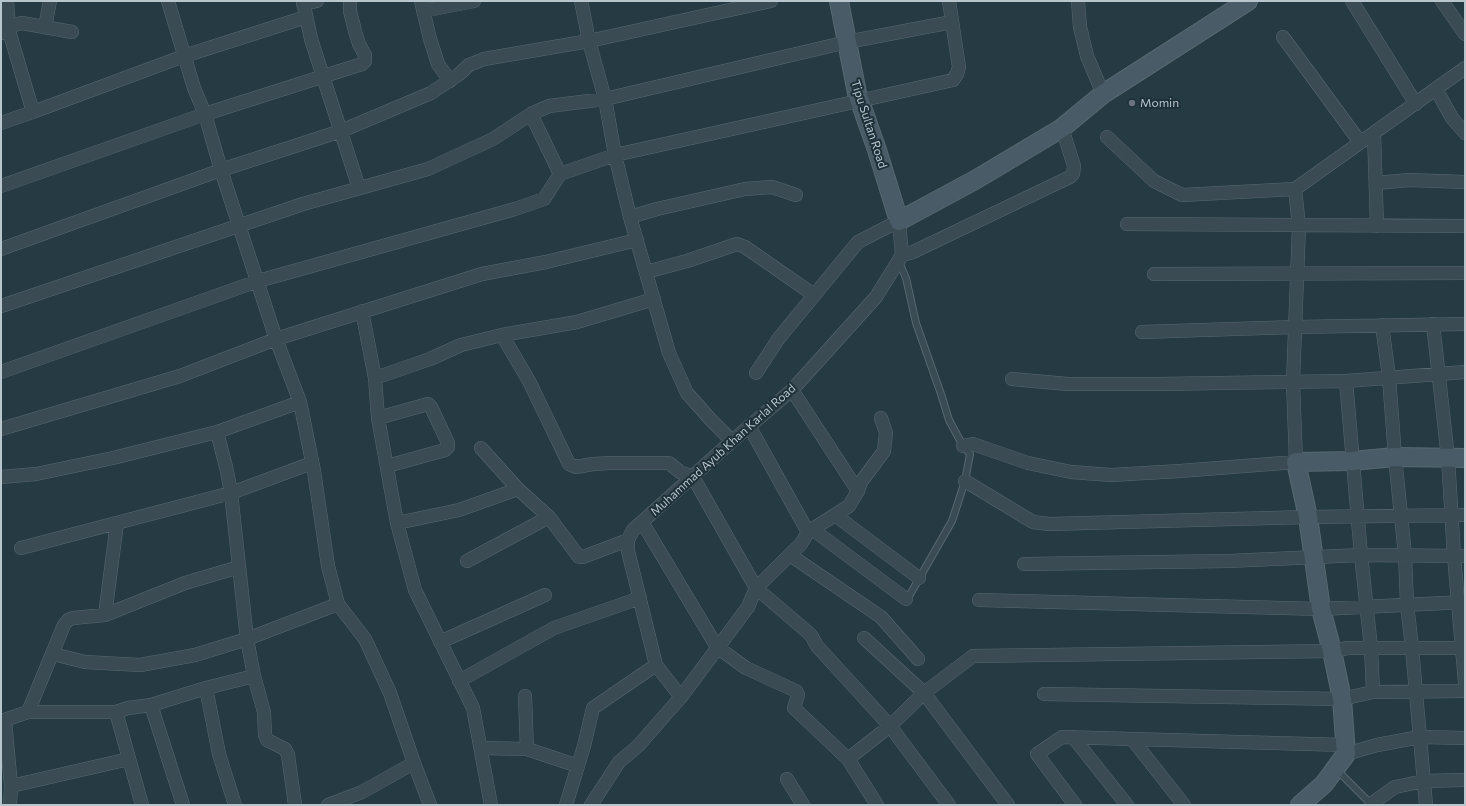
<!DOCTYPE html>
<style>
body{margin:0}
#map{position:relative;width:1466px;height:806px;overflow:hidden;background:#253a43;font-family:Commissioner,sans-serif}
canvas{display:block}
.frame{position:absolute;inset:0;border:2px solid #b7c5cd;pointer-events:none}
</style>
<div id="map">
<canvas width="1466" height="806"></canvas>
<div class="frame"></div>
</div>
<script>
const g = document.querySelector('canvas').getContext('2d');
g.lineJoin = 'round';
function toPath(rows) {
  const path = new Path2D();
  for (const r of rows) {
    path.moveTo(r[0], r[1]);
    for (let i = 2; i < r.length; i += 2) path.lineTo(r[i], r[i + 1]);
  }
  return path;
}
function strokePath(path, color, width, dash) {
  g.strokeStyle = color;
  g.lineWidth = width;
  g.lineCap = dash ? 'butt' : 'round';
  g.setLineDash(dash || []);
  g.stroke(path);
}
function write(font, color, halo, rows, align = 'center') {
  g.font = font + ' Commissioner,sans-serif';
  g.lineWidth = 4;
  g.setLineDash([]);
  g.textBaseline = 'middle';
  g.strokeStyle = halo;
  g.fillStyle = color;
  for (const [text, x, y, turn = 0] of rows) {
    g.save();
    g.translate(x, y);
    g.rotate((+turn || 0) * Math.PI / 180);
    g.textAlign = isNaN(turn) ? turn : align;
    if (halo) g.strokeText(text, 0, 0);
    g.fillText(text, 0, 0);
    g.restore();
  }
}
const lane = toPath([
 [899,262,906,278,916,323,941,394,949,420,963,446,970,454,965,481,952,521,908,598,906,599],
 [1336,769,1372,805]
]);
const street = toPath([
 [7,1,9,31,33,112],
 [168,1,194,88,205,114,221,170,276,339,300,402,314,471,328,566,338,604,365,639,390,693,414,763,430,805],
 [303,1,311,39,359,188],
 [421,1,430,39,438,64,450,81],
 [581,1,589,41,605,99,615,155,630,217,669,353,687,393,711,420,732,441],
 [1078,1,1080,27,1087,56,1103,94],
 [1352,1,1416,104],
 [1442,1,1465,34],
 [303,4,317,1],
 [423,11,474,1],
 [45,27,50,1],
 [4,33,9,31,14,25,22,23,72,32],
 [1283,37,1360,142],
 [1436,89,1452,118,1465,133],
 [531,114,560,174,615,155,953,80,957,74,959,67,949,1],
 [1,123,33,112,184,56,306,17],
 [1374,133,1377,226],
 [1107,137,1154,181,1182,195,1295,189],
 [1376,183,1409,180,1465,182],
 [1,186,205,114,362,64,365,61,365,55,359,44,355,31,350,11,350,1],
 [630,217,657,209,745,189,772,187,796,195],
 [1127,224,1465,226],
 [1,249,221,170,341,131,431,93,458,75,469,65,484,59,589,41,771,1],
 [902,255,913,252,1070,177,1073,174,1074,166,1062,128],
 [646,272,687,261,737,244,745,247,814,295],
 [1154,274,1465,273],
 [1,306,303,204,428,169,493,139,531,114,549,106,605,99,847,42,952,22],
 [362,311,375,378,378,418,397,523,415,590,473,708,491,805],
 [1433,324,1448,458,1454,556,1465,683],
 [1382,325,1389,377,1395,457,1405,555,1407,604,1412,648,1426,805],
 [1142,332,1295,327,1465,324],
 [502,335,529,381,569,464,576,467,593,464,611,463,669,463,680,472,693,477,756,588,811,635,817,646,890,726,949,805],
 [1,372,258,281,515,209,544,199,560,174],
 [375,378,430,359,461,345,502,335,577,322,654,299],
 [1012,379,1068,384,1158,384,1346,381,1465,372],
 [792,390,858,491],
 [378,418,428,404,431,407,448,443,448,447,445,450,387,466],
 [749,426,808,532],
 [1,429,180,376,276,339,482,274,546,262,637,240],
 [217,432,227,471,231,493,247,639,254,676,264,712,265,735,267,740,285,749,288,755,295,805],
 [963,446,973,444,1028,463,1071,472,1111,475,1180,471,1296,462,1293,382,1299,226,1295,189,1465,68],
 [481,448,518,489,549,517,579,557,583,557,628,540],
 [1,477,36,474,113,458,217,432,300,402],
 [965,481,1033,522,1049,524,1308,517,1465,515],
 [835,515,919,578],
 [642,522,717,647,746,668,796,691,798,695,794,708,848,759,877,805],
 [397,523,459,510,518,489],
 [812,529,906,599],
 [21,548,231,493,312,463],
 [790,555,881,617,918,659],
 [467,561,549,517],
 [1024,564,1229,561,1361,555,1465,556],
 [979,600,1321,609,1465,602],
 [105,615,117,523],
 [864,638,924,693,1008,805],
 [440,642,545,595],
 [53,654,85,662,140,665,195,655,247,639,338,604],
 [459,681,554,628,640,598],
 [206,688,254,676],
 [1373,692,1465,691],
 [1044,694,1342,699,1373,692,1371,648,1361,555,1346,381],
 [525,696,527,749],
 [681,697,656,665,628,551,628,540,633,530,732,441,792,390,876,297,902,255,899,221,858,242,779,338,756,373],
 [151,705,183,805],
 [28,712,64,625,68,620,73,618,105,615,185,583,239,567],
 [116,712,142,805],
 [1,721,28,712,116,712,128,708,151,705,206,688,219,754,235,805],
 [5,721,11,786,10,805],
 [1073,737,1127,805],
 [1132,739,1184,805],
 [481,748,527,749,578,766],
 [1346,754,1377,745,1420,737,1465,738],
 [848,759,890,726,924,693,973,656,1332,651,1348,648,1465,648],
 [787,779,803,805],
 [11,786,129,759],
 [1371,804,1395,787,1424,781,1465,780],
 [328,805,362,792,414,763],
 [566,805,584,746,593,708,656,665],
 [591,805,619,762,638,746,681,697,748,607,756,588,801,544,808,532,849,506,858,491,861,482,884,451,886,433,881,418],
 [1075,805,1037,754,1062,737,1345,745]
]);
const secondary = toPath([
 [839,1,857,93,877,150,899,221,975,180,1062,128,1103,94,1248,1],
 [1300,805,1324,784,1346,754,1342,699,1332,651,1321,609,1308,517,1296,462,1352,461,1395,457,1465,458]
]);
strokePath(lane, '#586870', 8);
strokePath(street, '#586870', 14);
strokePath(secondary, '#586870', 20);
strokePath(lane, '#3a4b53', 6);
strokePath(street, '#3a4b53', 13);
strokePath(secondary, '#485b66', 18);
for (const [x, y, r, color] of [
 [1132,103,4,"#6b7280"]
]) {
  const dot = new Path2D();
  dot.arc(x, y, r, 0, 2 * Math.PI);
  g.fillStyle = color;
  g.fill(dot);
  strokePath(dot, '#1e3038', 1.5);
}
write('12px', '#b7c5cd', '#1e3038', [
 ["Momin",1140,103]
], 'left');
write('12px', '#b7c5cd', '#1e3038', [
 ["Tipu Sultan Road",869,124,72],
 ["Muhammad Ayub Khan Karlal Road",723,450,-42]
]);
</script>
